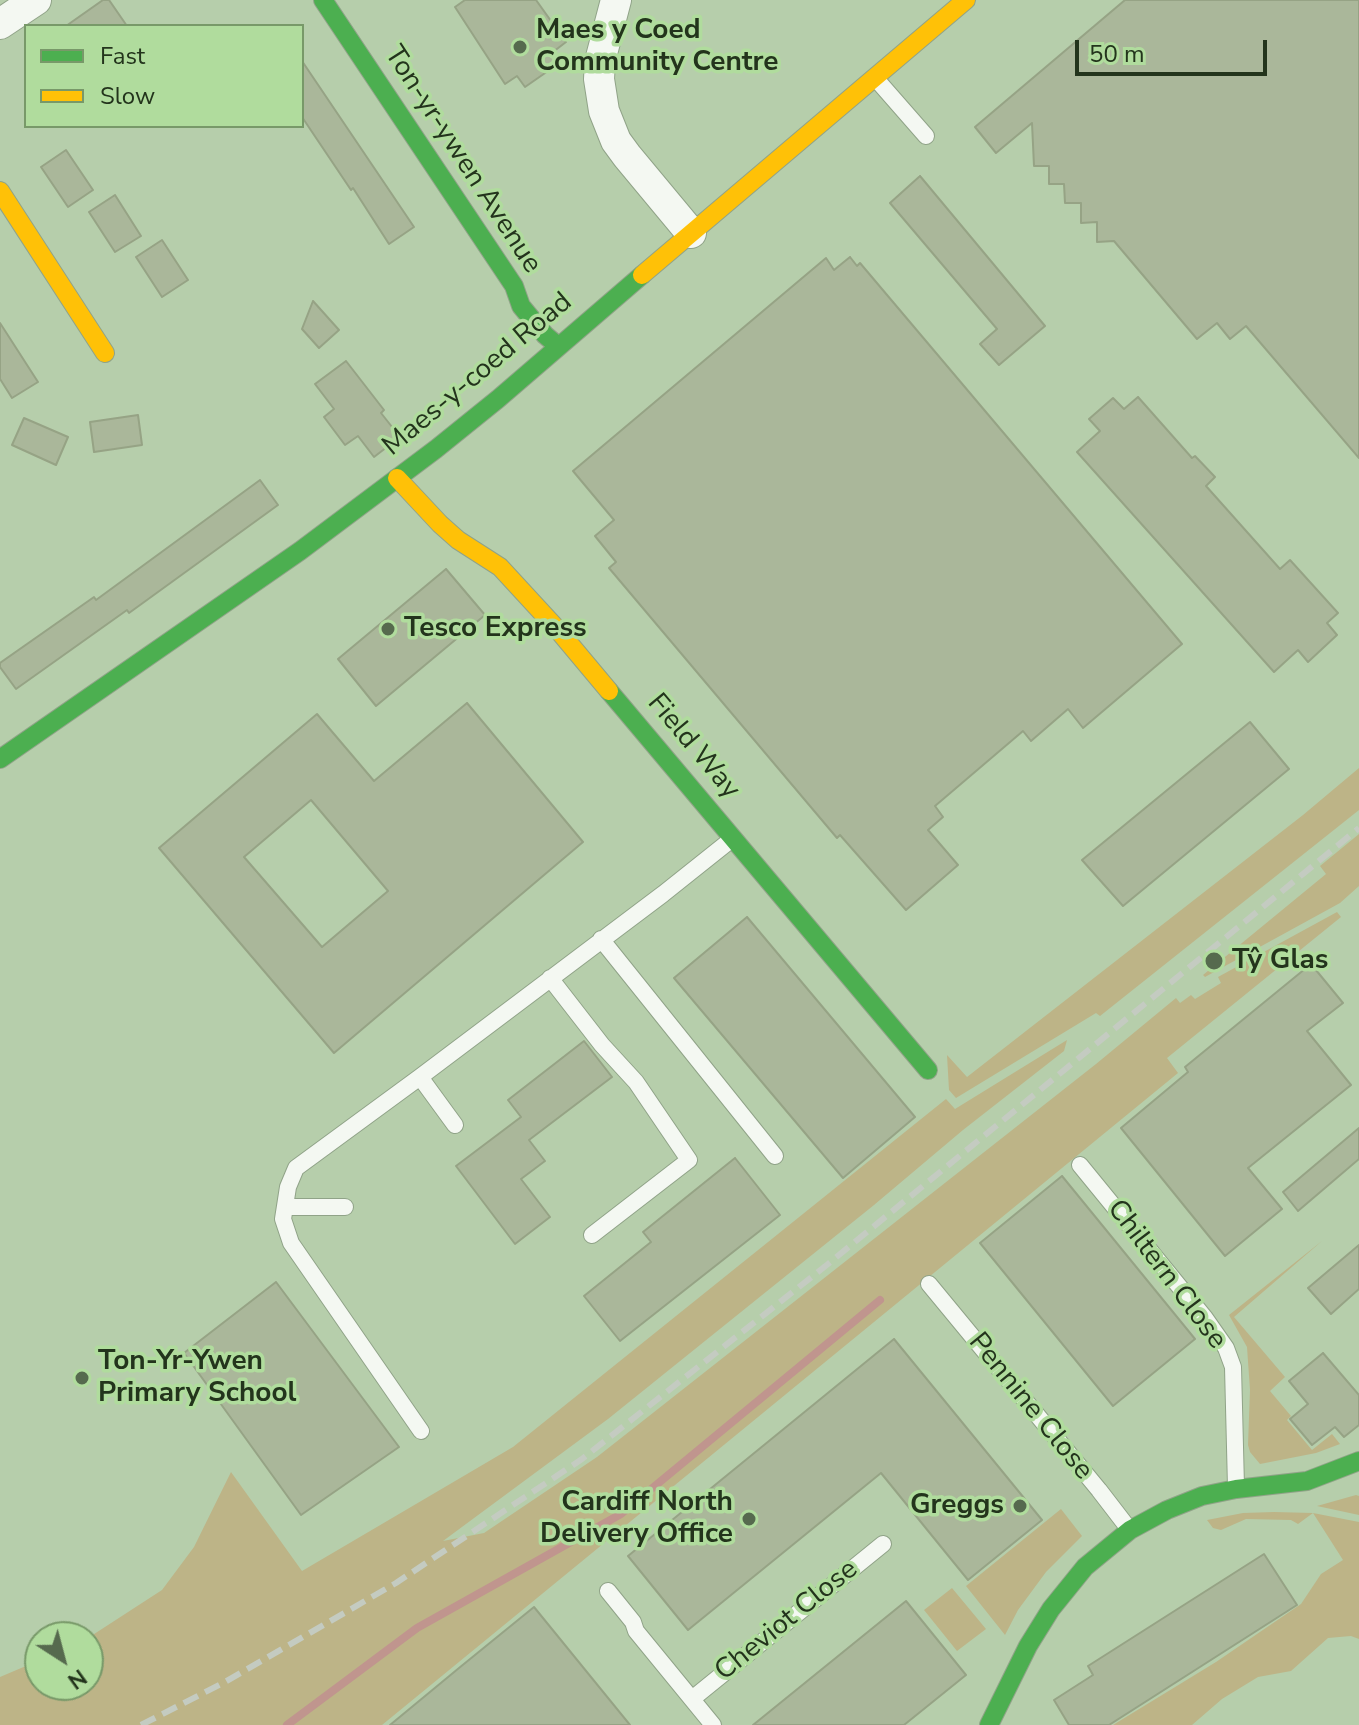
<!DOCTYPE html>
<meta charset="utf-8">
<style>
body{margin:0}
#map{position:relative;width:1359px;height:1725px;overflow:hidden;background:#b6ceab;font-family:"Nunito Sans",sans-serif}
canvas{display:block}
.legend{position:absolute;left:24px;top:24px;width:280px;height:104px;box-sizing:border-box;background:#b0dc9d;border:2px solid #789969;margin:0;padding:10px 14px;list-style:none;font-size:24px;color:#23341c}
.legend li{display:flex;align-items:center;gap:16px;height:40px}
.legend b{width:40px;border:2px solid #789969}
.north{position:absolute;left:24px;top:1621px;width:80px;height:80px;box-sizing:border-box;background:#b0dc9d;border:2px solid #789969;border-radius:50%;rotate:144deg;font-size:22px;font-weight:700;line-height:32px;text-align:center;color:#23341c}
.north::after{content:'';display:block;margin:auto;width:28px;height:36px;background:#566a4e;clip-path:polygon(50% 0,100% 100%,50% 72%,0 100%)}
.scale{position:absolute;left:1075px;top:40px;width:192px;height:36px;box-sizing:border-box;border:4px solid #23341c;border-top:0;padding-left:10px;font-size:24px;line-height:28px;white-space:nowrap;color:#23341c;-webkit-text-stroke:6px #b0dc9d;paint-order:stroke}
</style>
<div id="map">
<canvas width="1359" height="1725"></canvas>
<ul class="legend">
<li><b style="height:10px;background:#4caf50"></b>Fast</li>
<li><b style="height:10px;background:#ffc107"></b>Slow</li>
</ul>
<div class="north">N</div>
<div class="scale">50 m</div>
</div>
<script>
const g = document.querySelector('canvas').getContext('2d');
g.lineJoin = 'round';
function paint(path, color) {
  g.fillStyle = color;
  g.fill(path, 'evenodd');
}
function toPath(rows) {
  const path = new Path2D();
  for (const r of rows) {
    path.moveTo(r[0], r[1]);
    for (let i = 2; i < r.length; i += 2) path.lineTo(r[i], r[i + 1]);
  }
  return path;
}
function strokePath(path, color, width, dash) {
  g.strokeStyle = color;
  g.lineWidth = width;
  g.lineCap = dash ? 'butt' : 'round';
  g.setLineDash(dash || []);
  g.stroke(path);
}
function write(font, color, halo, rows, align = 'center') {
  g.font = font + ' "Nunito Sans",sans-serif';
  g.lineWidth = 7;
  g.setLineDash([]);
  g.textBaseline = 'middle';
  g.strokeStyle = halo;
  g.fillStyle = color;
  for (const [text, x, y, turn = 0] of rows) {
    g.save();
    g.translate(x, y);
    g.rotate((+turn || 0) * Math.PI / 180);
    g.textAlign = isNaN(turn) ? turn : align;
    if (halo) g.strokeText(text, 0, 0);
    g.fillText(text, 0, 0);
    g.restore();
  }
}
paint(toPath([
 [1359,768,1359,810,1100,1016,1096,1013,956,1098,949,1090,947,1055,967,1077,1303,815],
 [1359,834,1359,886,1340,903,1205,977,1203,975,1326,874,1320,866],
 [1337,912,1341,917,1167,1058,1178,1073,382,1725,0,1725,0,1677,40,1660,40,1685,88,1685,88,1638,162,1590,194,1547,231,1472,302,1571,513,1447,946,1099,955,1109,1067,1040,1064,1051,963,1130,874,1205,608,1419,443,1541,484,1533,597,1457,1096,1064,1176,998,1180,1003,1191,995,1195,999,1221,983,1218,977],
 [1322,1241,1234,1317,1285,1377,1270,1391,1291,1416,1287,1420,1312,1450,1332,1434,1340,1444,1316,1453,1260,1464,1250,1452,1248,1445,1250,1390,1247,1347,1229,1315],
 [1356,1495,1359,1496,1359,1515,1317,1506],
 [1061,1509,1082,1536,1046,1572,1018,1610,1005,1635,966,1586],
 [1274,1512,1313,1513,1359,1522,1359,1639,1351,1636,1328,1638,1291,1671,1258,1677,1222,1699,1192,1725,1113,1725,1216,1662,1301,1604,1321,1574,1343,1560,1313,1513,1298,1524,1291,1520,1246,1519,1221,1530,1213,1528,1207,1520,1243,1513],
 [952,1588,986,1629,957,1651,924,1610]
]), '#bdb487');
strokePath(toPath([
 [287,1725,417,1628,621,1514,880,1300]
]), '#c0958e', 8);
const building = toPath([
 [103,0,109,0,127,26,66,26,103,0],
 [465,0,536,0,566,42,553,52,561,62,525,87,517,76,505,84,455,7,465,0],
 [1125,0,1359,0,1359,458,1246,326,1230,339,1217,323,1197,339,1114,241,1097,242,1097,222,1081,223,1081,203,1065,203,1064,184,1049,184,1049,166,1034,166,1032,123,996,153,975,127,1125,0],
 [302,61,414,227,389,244,353,188,351,190,302,117,302,61],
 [66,150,93,190,68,207,41,167,66,150],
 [920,176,1045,326,999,365,980,344,997,329,890,203,920,176],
 [115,195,141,236,115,252,89,212,115,195],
 [162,240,188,280,162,297,136,257,162,240],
 [850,257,857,266,860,263,1182,644,1083,728,1068,709,1031,741,1023,731,935,806,943,817,928,830,958,865,906,910,840,835,837,838,609,568,616,562,595,536,614,520,573,471,826,258,834,270,850,257],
 [313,301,339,330,319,348,302,329,313,301],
 [0,323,38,382,12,398,0,379,0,323],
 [346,361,384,410,381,413,400,437,374,457,358,436,345,445,324,417,334,409,315,384,346,361],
 [1138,397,1192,458,1195,456,1215,477,1206,486,1280,569,1290,560,1338,613,1327,623,1337,635,1308,662,1298,650,1274,672,1077,452,1100,431,1089,419,1113,398,1124,409,1138,397],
 [138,415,142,445,94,452,90,422,138,415],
 [24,418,68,437,56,465,12,445,24,418],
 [260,480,278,505,129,613,127,610,16,689,0,667,0,663,94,597,96,600,260,480],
 [446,569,485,615,376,706,338,659,446,569],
 [467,703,583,842,334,1053,159,848,317,714,374,781,467,703],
 [311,800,388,891,322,947,244,857,311,800],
 [1250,722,1289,769,1123,906,1082,860,1250,722],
 [747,917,915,1117,843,1178,674,978,747,917],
 [1311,964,1343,1003,1307,1031,1351,1085,1248,1168,1282,1209,1225,1256,1121,1128,1188,1072,1185,1067,1311,964],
 [584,1041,612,1077,529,1140,545,1161,521,1179,550,1217,515,1244,456,1166,521,1117,508,1100,584,1041],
 [1359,1128,1359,1159,1298,1211,1283,1192,1359,1128],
 [735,1158,780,1215,620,1341,584,1296,651,1242,643,1232,735,1158],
 [1062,1176,1195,1339,1113,1406,980,1243,1062,1176],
 [1359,1245,1359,1289,1331,1314,1308,1288,1359,1245],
 [276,1282,399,1447,301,1515,184,1353,276,1282],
 [894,1339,1042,1520,968,1580,881,1473,688,1630,628,1556,894,1339],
 [1323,1353,1359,1395,1359,1425,1344,1437,1335,1427,1312,1445,1290,1419,1308,1404,1289,1381,1323,1353],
 [1264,1554,1297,1605,1109,1725,1069,1725,1054,1700,1093,1675,1088,1666,1264,1554],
 [906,1601,966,1675,904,1725,753,1725,906,1601],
 [534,1607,630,1725,390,1725,459,1668,534,1607]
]);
paint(building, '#aab79a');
strokePath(building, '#96a385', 2);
const lane = toPath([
 [877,80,926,136],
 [601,939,775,1156],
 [550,978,602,1045,636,1082,689,1160,592,1235],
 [420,1077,455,1125],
 [1080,1165,1205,1318,1226,1348,1233,1367,1236,1487],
 [285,1207,345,1207],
 [929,1284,1099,1490,1129,1529],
 [421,1431,291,1243,283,1219,288,1187,296,1168,420,1077,663,894,732,839],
 [608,1591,633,1622,636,1631,713,1725],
 [692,1699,883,1544]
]);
const street = toPath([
 [616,0,600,61,599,79,604,111,616,141,627,156,691,233],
 [0,24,36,0]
]);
const fast = toPath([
 [323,0,514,286,521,306,545,335,558,346],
 [609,691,928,1070],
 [0,759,300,551,436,449,498,399,642,275],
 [989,1725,1028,1646,1051,1609,1085,1567,1130,1530,1167,1510,1202,1496,1236,1489,1307,1481,1359,1461]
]);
const slow = toPath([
 [0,191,105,353],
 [642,275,966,0],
 [397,478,440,524,458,540,500,567,558,630,609,691]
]);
strokePath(lane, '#90a388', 18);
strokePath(street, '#90a388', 32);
strokePath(fast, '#90a388', 20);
strokePath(slow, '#90a388', 20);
strokePath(lane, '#f4f8f2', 16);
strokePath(street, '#f4f8f2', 30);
strokePath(fast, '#4caf50', 18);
strokePath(slow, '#ffc107', 18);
strokePath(toPath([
 [141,1725,225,1682,396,1583,582,1459,828,1264,1359,828]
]), '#c4cbc1', 6, [16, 8]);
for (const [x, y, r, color] of [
 [520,47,8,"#566a4e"],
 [388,629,8,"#566a4e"],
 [1214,961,10,"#566a4e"],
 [82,1378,8,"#566a4e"],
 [1020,1506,8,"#566a4e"],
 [749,1519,8,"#566a4e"]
]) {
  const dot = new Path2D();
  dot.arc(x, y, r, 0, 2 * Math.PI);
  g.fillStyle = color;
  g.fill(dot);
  strokePath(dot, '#b0dc9d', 3);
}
write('bold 28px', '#23341c', '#b0dc9d', [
 ["Maes y Coed",536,31],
 ["Community Centre",536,63],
 ["Tesco Express",404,629],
 ["Tŷ Glas",1232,961],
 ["Ton-Yr-Ywen",98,1362],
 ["Primary School",98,1394],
 ["Cardiff North",733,1503,"right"],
 ["Delivery Office",733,1535,"right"],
 ["Greggs",1004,1506,"right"]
], 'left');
write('28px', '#23341c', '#b0dc9d', [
 ["Ton-yr-ywen Avenue",462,160,57],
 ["Maes-y-coed Road",478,375,-40],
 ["Field Way",693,747,50],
 ["Chiltern Close",1166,1275,53],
 ["Pennine Close",1030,1407,51],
 ["Cheviot Close",787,1621,-39]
]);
</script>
